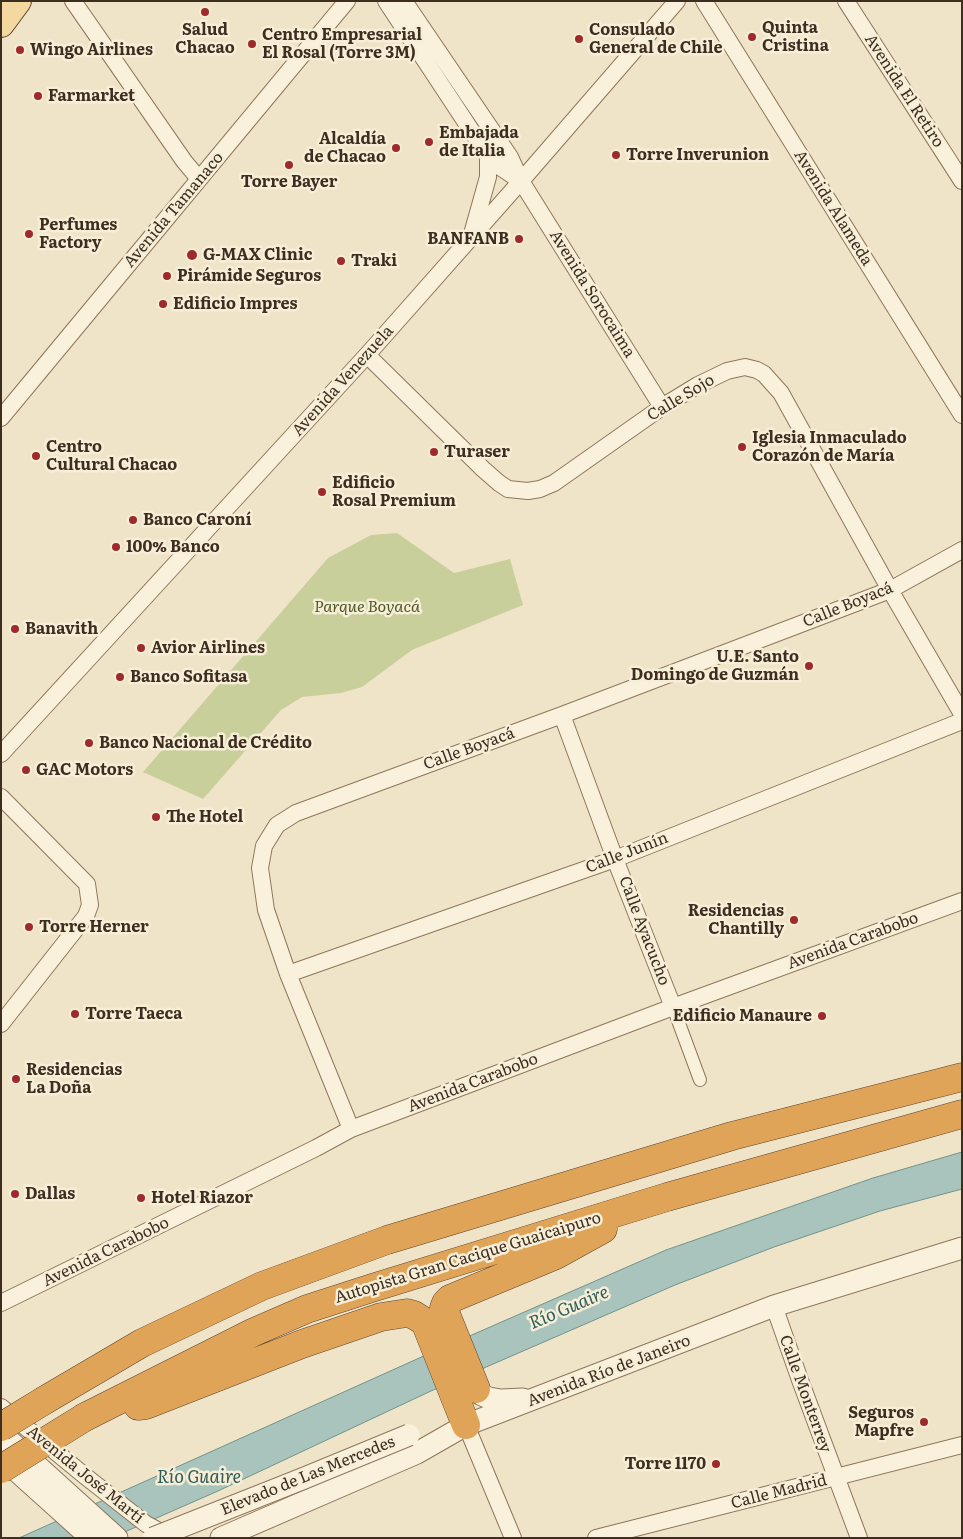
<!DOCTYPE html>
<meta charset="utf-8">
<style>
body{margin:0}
#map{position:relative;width:963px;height:1539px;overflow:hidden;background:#f0e4c8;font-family:Literata,serif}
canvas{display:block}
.frame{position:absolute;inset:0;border:2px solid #3d2e20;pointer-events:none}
</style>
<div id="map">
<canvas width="963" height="1539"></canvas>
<div class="frame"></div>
</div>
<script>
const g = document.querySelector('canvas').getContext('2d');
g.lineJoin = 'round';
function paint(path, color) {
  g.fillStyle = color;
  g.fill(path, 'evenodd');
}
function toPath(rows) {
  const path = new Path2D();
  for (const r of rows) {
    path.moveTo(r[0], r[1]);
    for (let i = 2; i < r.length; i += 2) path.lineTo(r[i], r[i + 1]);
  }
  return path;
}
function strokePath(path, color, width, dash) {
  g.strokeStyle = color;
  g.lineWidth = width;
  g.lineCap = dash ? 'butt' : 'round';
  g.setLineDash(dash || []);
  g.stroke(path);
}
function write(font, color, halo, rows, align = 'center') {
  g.font = font + ' Literata,serif';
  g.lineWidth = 5;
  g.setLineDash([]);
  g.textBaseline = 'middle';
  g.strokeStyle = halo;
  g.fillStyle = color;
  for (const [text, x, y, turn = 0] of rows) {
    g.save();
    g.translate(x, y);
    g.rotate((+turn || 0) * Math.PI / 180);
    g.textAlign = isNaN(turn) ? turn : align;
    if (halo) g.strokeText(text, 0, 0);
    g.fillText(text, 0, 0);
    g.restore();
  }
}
paint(toPath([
 [397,533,454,573,510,559,523,605,412,650,362,687,341,693,302,697,281,710,203,799,143,772,328,558,371,535]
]), '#c9cf9b');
const water = toPath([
 [962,1152,962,1189,880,1211,774,1247,675,1285,431,1391,218,1491,111,1538,19,1538,417,1359,666,1250,873,1178,962,1152]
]);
paint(water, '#a9c4bc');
strokePath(water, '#6f938a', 1);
const pedestrian = toPath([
 [673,1007,700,1080]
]);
const minor = toPath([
 [73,1,184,161,199,179],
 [386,1,488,156,497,165,521,181],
 [404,1,510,157,521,181,531,197,662,407],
 [704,1,962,415],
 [846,1,962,181],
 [472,234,488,177,488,156],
 [367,355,483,469,499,483,508,489,528,491,540,489,554,483,662,407,698,385,727,371,745,367,757,370,764,374,781,393,890,590,962,714],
 [1,418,347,1],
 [562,715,615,859,673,1007],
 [1,754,367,355,521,181,677,1],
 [1,797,87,884,90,905,86,916,1,1024],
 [288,974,615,859,962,721],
 [351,1129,288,974,266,910,260,868,264,846,277,825,296,813,562,715,890,590,962,550],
 [1,1303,316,1148,351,1129,673,1007,962,901],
 [774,1306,800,1380,859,1538],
 [1,1407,85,1476,146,1524,170,1537],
 [466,1425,513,1538],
 [596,1538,962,1445]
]);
const tertiary = toPath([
 [476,1389,482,1395,489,1398,501,1400,523,1399],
 [1,1433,117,1538],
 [1,1457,91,1538],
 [221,1538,417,1453,466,1425,774,1306,962,1248]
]);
const primary = toPath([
 [1,24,18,1]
]);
const motorway = toPath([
 [476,1389,447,1317,444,1308,446,1303,450,1299,556,1255,603,1229],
 [45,1400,142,1343,262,1286,387,1240,732,1136,962,1077],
 [138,1406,146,1405,302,1344,381,1317,407,1313,414,1315,425,1322,466,1425],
 [85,1417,254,1332,307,1309,372,1288,667,1197,962,1114]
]);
strokePath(pedestrian, '#8d765c', 14);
strokePath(minor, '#8d765c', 18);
strokePath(tertiary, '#8d765c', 23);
strokePath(primary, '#5b4430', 28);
strokePath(motorway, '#5b4430', 29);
strokePath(pedestrian, '#faf1dc', 12);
strokePath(minor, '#faf1dc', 16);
strokePath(tertiary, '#faf1dc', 21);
strokePath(primary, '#f3d9a0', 26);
strokePath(motorway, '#e0a458', 28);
const tertiaryBridge = toPath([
 [153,1538,302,1479,409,1435]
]);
const motorwayBridge = toPath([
 [1,1427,45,1400],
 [1,1469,85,1417]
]);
strokePath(tertiaryBridge, '#8d765c', 23, []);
strokePath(motorwayBridge, '#5b4430', 29, []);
strokePath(tertiaryBridge, '#faf1dc', 21);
strokePath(motorwayBridge, '#e0a458', 28);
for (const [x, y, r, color] of [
 [205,12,5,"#9e2a2b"],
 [752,37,5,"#9e2a2b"],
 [579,39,5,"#9e2a2b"],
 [252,44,5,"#9e2a2b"],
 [20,50,5,"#9e2a2b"],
 [38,96,5,"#9e2a2b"],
 [429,142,5,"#9e2a2b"],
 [396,148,5,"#9e2a2b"],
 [616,155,5,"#9e2a2b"],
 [289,165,5,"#9e2a2b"],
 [29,234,5,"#9e2a2b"],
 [519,239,5,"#9e2a2b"],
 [192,255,6,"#9e2a2b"],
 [341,261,5,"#9e2a2b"],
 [167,276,5,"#9e2a2b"],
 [163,304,5,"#9e2a2b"],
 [742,447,5,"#9e2a2b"],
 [434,452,5,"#9e2a2b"],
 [36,456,5,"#9e2a2b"],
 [322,492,5,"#9e2a2b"],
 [133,520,5,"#9e2a2b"],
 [116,547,5,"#9e2a2b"],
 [15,629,5,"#9e2a2b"],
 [141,648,5,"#9e2a2b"],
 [809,666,5,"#9e2a2b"],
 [120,677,5,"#9e2a2b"],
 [89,743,5,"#9e2a2b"],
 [26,770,5,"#9e2a2b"],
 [156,817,5,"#9e2a2b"],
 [794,920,5,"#9e2a2b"],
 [29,927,5,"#9e2a2b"],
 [75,1014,5,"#9e2a2b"],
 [822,1016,5,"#9e2a2b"],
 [16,1079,5,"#9e2a2b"],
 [15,1194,5,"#9e2a2b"],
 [141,1198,5,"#9e2a2b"],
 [924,1422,5,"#9e2a2b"],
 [716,1464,5,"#9e2a2b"]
]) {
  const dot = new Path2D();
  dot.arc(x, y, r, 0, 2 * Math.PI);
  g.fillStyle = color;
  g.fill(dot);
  strokePath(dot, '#f7eed8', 2);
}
write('bold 16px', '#3d2e20', '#f7eed8', [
 ["Quinta",762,28],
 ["Cristina",762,46],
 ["Salud",205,30,"center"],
 ["Chacao",205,48,"center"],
 ["Consulado",589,30],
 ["General de Chile",589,48],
 ["Centro Empresarial",262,35],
 ["El Rosal (Torre 3M)",262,53],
 ["Wingo Airlines",30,50],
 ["Farmarket",48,96],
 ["Embajada",439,133],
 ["de Italia",439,151],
 ["Alcaldía",386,139,"right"],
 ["de Chacao",386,157,"right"],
 ["Torre Inverunion",626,155],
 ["Torre Bayer",289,182,"center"],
 ["Perfumes",39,225],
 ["Factory",39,243],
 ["BANFANB",509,239,"right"],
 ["G-MAX Clinic",203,255],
 ["Traki",351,261],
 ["Pirámide Seguros",177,276],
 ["Edificio Impres",173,304],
 ["Iglesia Inmaculado",752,438],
 ["Corazón de María",752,456],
 ["Centro",46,447],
 ["Cultural Chacao",46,465],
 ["Turaser",444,452],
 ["Edificio",332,483],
 ["Rosal Premium",332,501],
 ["Banco Caroní",143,520],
 ["100% Banco",126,547],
 ["Banavith",25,629],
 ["Avior Airlines",151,648],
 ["U.E. Santo",799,657,"right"],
 ["Domingo de Guzmán",799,675,"right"],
 ["Banco Sofitasa",130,677],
 ["Banco Nacional de Crédito",99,743],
 ["GAC Motors",36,770],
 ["The Hotel",166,817],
 ["Residencias",784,911,"right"],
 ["Chantilly",784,929,"right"],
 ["Torre Herner",39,927],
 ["Torre Taeca",85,1014],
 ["Edificio Manaure",812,1016,"right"],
 ["Residencias",26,1070],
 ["La Doña",26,1088],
 ["Dallas",25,1194],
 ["Hotel Riazor",151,1198],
 ["Seguros",914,1413,"right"],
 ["Mapfre",914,1431,"right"],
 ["Torre 1170",706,1464,"right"]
], 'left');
write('16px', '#3d2e20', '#f7eed8', [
 ["Avenida El Retiro",904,91,57],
 ["Avenida Alameda",833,208,58],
 ["Avenida Tamanaco",174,210,-50],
 ["Avenida Sorocaima",592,294,58],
 ["Avenida Venezuela",343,381,-48],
 ["Calle Sojo",681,398,-31],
 ["Calle Boyacá",848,605,-22],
 ["Calle Boyacá",469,749,-20],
 ["Calle Junín",627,853,-21],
 ["Calle Ayacucho",644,931,69],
 ["Avenida Carabobo",853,941,-20],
 ["Avenida Carabobo",473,1083,-21],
 ["Avenida Carabobo",106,1252,-26],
 ["Autopista Gran Cacique Guaicaipuro",468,1258,-17],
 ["Avenida Río de Janeiro",609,1371,-21],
 ["Calle Monterrey",805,1394,70],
 ["Avenida José Martí",85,1475,39],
 ["Elevado de Las Mercedes",308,1476,-22],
 ["Calle Madrid",779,1492,-14]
]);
write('italic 16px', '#4d5a26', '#f7eed8', [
 ["Parque Boyacá",367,607]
]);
write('italic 18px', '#2f5d5a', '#f7eed8', [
 ["Río Guaire",569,1308,-23],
 ["Río Guaire",199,1478]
]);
</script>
